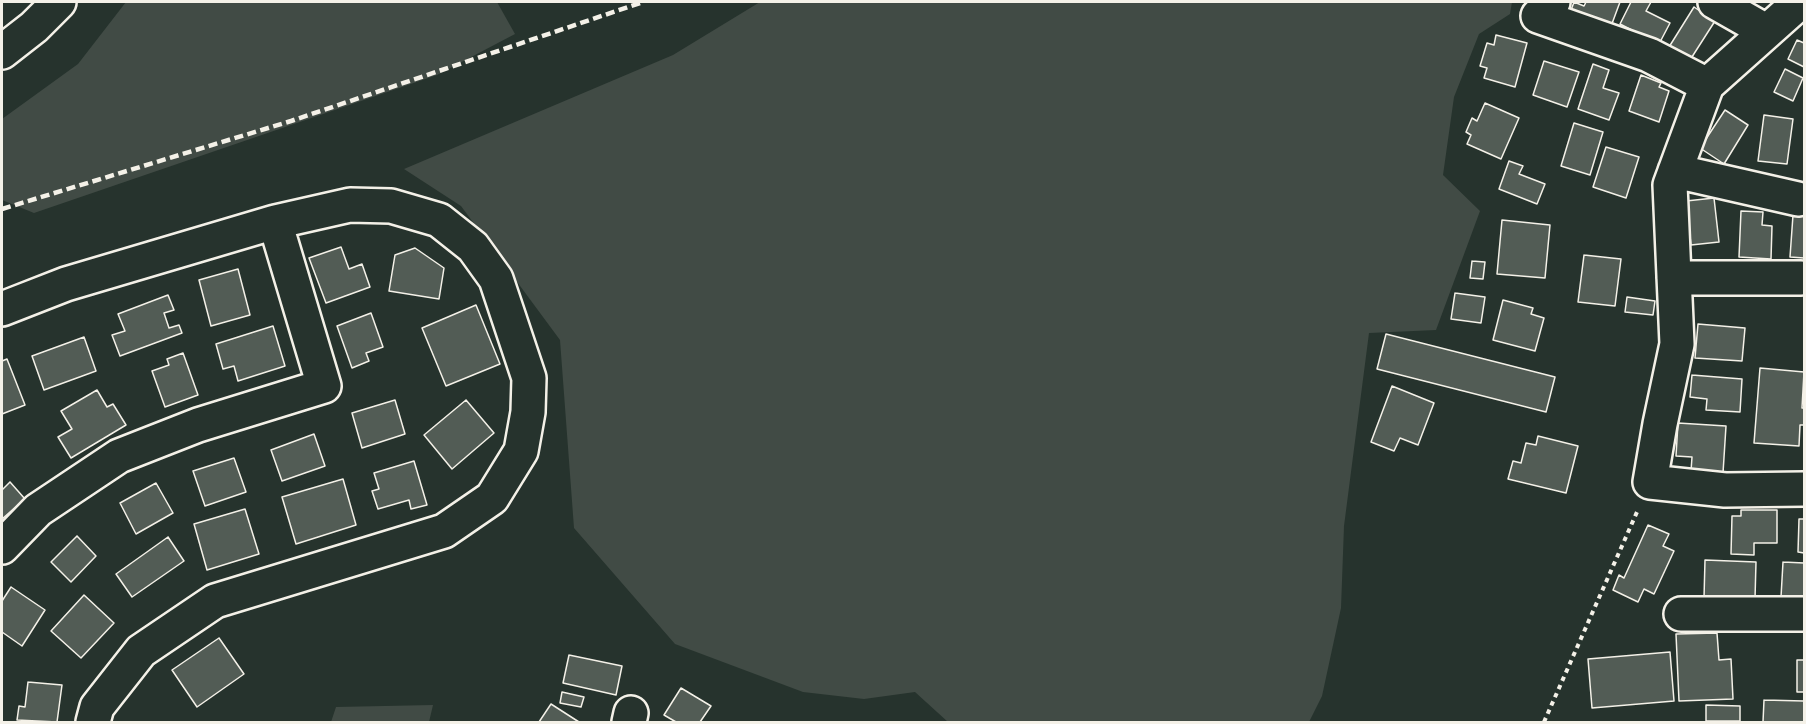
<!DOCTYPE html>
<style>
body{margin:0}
#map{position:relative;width:1806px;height:724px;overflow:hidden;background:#26332d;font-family:"Shantell Sans",sans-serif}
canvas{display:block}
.frame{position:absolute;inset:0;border:3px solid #f4f1e8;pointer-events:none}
</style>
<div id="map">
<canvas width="1806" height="724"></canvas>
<div class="frame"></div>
</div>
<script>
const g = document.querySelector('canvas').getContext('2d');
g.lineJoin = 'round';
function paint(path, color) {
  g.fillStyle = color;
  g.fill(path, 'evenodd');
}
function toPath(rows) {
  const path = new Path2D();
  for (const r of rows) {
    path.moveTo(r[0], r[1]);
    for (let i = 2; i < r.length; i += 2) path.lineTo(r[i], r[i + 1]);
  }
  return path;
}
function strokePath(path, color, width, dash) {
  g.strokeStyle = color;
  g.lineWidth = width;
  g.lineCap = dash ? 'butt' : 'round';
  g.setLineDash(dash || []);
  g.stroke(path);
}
paint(toPath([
 [126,2,497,2,515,34,437,75,34,213,2,200,2,119,78,64],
 [760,2,1512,2,1510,14,1479,34,1454,97,1443,175,1480,211,1436,330,1369,333,1344,526,1341,608,1322,696,1309,722,948,722,915,692,864,699,803,692,675,644,574,528,560,340,461,206,404,169,673,55],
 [433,705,429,722,331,722,336,707]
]), '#414b45');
const building = toPath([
 [1574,2,1584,6,1586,2,1620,2,1610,29,1570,13,1574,2],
 [1631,2,1651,2,1646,11,1670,23,1659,44,1620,24,1631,2],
 [1694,7,1715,21,1690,60,1669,47,1694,7],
 [1496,35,1527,43,1515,87,1484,78,1487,68,1480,66,1487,43,1494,45,1496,35],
 [1797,40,1804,43,1804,67,1788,59,1797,40],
 [1544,61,1579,72,1567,107,1533,95,1544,61],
 [1593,64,1609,70,1603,88,1619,93,1609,120,1578,109,1593,64],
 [1785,69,1803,78,1793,101,1774,92,1785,69],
 [1641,75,1661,83,1659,87,1669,91,1659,122,1629,111,1641,75],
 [1485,103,1519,118,1501,159,1467,144,1471,135,1466,132,1472,118,1477,121,1485,103],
 [1725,110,1748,125,1724,164,1700,148,1725,110],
 [1764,115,1793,119,1787,164,1758,161,1764,115],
 [1574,123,1603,132,1590,175,1561,166,1574,123],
 [1606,147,1639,157,1626,198,1593,187,1606,147],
 [1509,161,1523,166,1519,174,1545,184,1537,204,1499,189,1509,161],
 [1714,198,1719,242,1691,245,1686,201,1714,198],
 [1741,211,1763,212,1762,225,1772,226,1771,259,1739,257,1741,211],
 [1793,215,1804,216,1804,258,1790,257,1793,215],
 [1502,220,1550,225,1545,278,1497,274,1502,220],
 [341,247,349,269,362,264,370,287,326,303,309,258,341,247],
 [415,248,444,268,439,299,389,291,395,255,415,248],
 [1584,255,1621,259,1615,306,1578,302,1584,255],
 [1472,261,1485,262,1483,279,1470,278,1472,261],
 [238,269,250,315,211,326,199,280,238,269],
 [1455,293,1485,297,1481,323,1451,319,1455,293],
 [168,295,174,310,164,313,169,328,179,325,182,333,120,356,112,335,125,331,118,314,168,295],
 [1627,297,1655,301,1653,315,1625,312,1627,297],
 [1503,300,1533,308,1531,314,1544,318,1535,351,1493,340,1503,300],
 [476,305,500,364,446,386,422,328,476,305],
 [371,313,383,347,366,353,369,361,352,368,337,326,371,313],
 [1698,324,1745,328,1742,361,1695,358,1698,324],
 [273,326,285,366,238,381,234,366,223,369,216,344,273,326],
 [1386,334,1555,377,1546,412,1377,369,1386,334],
 [84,337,96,371,44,390,32,356,84,337],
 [183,353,198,395,165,407,152,371,169,365,167,359,183,353],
 [7,359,25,405,2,414,2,361,7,359],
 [1760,368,1804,372,1802,408,1804,408,1804,425,1800,425,1799,446,1754,443,1760,368],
 [1692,375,1742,379,1740,412,1706,410,1707,399,1690,397,1692,375],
 [1392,386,1434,403,1418,445,1400,438,1394,451,1371,442,1392,386],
 [97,390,107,407,113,404,126,425,71,458,58,437,72,429,61,411,97,390],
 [395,400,405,434,362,448,352,413,395,400],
 [466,400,494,433,452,469,424,435,466,400],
 [1678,423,1726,426,1723,473,1691,471,1692,457,1676,456,1678,423],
 [314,434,325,466,282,481,271,450,314,434],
 [1538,436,1578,446,1566,493,1508,479,1513,461,1521,463,1526,443,1536,445,1538,436],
 [234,458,246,492,205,506,193,471,234,458],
 [414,461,427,505,411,509,409,500,378,509,372,491,379,489,374,473,414,461],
 [343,479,356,525,296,544,282,497,343,479],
 [10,482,25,499,2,519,2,490,10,482],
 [156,483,173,513,136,534,120,503,156,483],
 [245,509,259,554,207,570,194,524,245,509],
 [1741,510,1777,510,1777,543,1754,543,1754,555,1731,554,1732,516,1741,516,1741,510],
 [1799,519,1804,519,1804,553,1798,552,1799,519],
 [1648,525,1669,534,1663,546,1674,551,1654,594,1644,589,1638,602,1613,590,1619,575,1624,578,1648,525],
 [77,536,96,556,71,582,51,562,77,536],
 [168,537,184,561,132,597,116,574,168,537],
 [1705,560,1756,562,1755,599,1704,598,1705,560],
 [1783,562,1804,563,1804,598,1781,597,1783,562],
 [11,587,45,610,22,646,2,632,2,601,11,587],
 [84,595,114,623,81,658,51,631,84,595],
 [1717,633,1719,660,1731,659,1733,699,1679,701,1676,634,1717,633],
 [219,638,244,674,197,707,172,670,219,638],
 [1670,652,1674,701,1592,708,1588,659,1670,652],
 [569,655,622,666,616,695,563,683,569,655],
 [1797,660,1804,660,1804,692,1797,692,1797,660],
 [28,682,62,685,57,722,17,720,19,706,25,707,28,682],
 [681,688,711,706,700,722,676,722,664,715,681,688],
 [562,692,584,697,581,707,560,703,562,692],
 [1764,700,1804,701,1804,722,1763,722,1764,700],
 [551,704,579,722,539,722,551,704],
 [1706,705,1740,706,1740,721,1706,721,1706,705]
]);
paint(building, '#525c55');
strokePath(building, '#f4f1e8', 1.5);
const minor = toPath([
 [1553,2,1538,16,1649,55,1707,85],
 [1715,2,1766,31],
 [1800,2,1707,85,1670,185,1677,344,1660,424,1650,482,1725,490,1804,489],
 [1675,171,1798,199],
 [1674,278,1801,278],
 [2,309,66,284,275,222,350,205,391,206,439,220,473,247,496,279,529,378,528,412,521,451,492,498,444,531,215,601,141,651,97,707,93,722],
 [2,547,38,510,119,456,198,425,324,386,275,222],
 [1681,614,1804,614],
 [629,722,631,713]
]);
const secondary = toPath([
 [2,52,34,27,59,2]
]);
strokePath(minor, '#f4f1e8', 38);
strokePath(secondary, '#f4f1e8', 38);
strokePath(toPath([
 [1544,722,1637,512]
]), '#f4f1e8', 4, [4.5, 4.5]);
strokePath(minor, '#26332d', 33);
strokePath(secondary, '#26332d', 33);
strokePath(toPath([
 [2,209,291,121,643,2]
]), '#f4f1e8', 4.5, [9, 4.5]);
</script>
